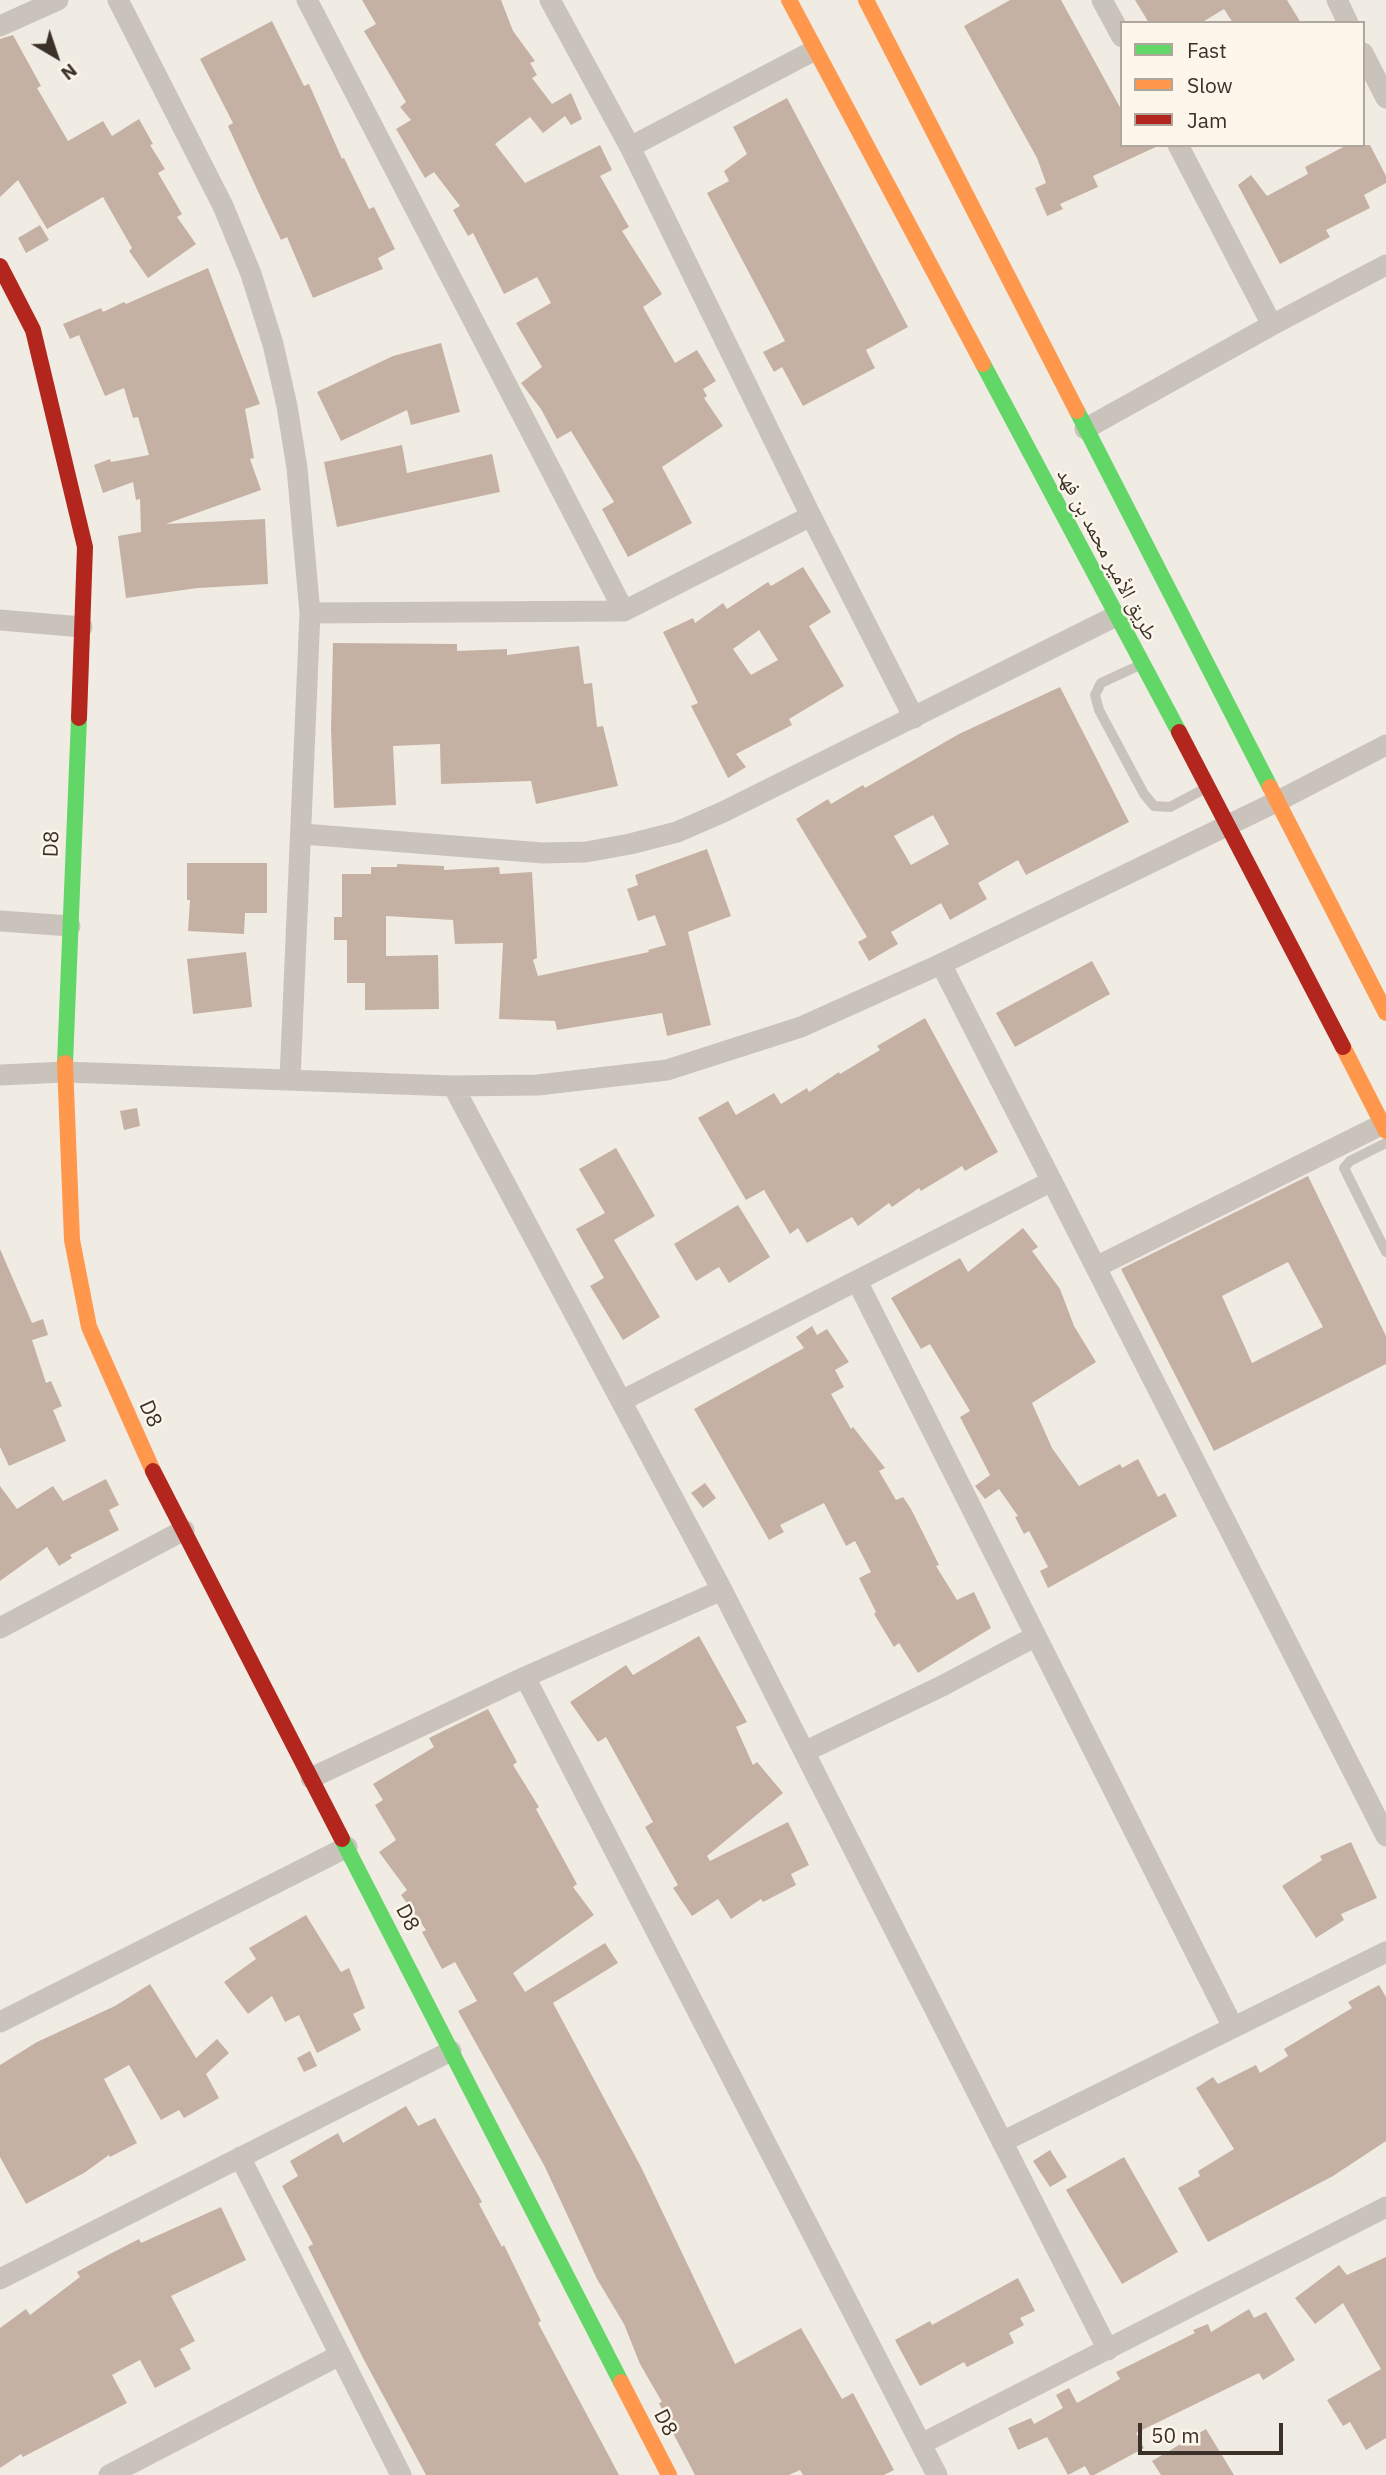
<!DOCTYPE html>
<meta charset="utf-8">
<style>
body{margin:0}
#map{position:relative;width:1386px;height:2475px;overflow:hidden;background:#f0ece3;font-family:"IBM Plex Sans",sans-serif}
canvas{display:block}
.legend{position:absolute;left:1120px;top:21px;width:245px;height:126px;box-sizing:border-box;background:#fcf6eb;border:2px solid #afa79d;margin:0;padding:9px 12px;list-style:none;font-size:21px;color:#3b3129}
.legend li{display:flex;align-items:center;gap:14px;height:35px}
.legend b{width:35px;border:2px solid #afa79d}
.north{position:absolute;left:21px;top:21px;width:70px;height:70px;-webkit-text-stroke:5px #fcf6eb;paint-order:stroke;rotate:141deg;font-size:19px;font-weight:700;line-height:28px;text-align:center;color:#3b3129}
.north::after{content:'';display:block;margin:auto;width:24px;height:32px;background:#3b3129;clip-path:polygon(50% 0,100% 100%,50% 72%,0 100%)}
.scale{position:absolute;left:1138px;top:2423px;width:145px;height:32px;box-sizing:border-box;border:4px solid #3b3129;border-top:0;padding-left:9px;font-size:21px;line-height:24px;white-space:nowrap;color:#3b3129;-webkit-text-stroke:5px #fcf6eb;paint-order:stroke}
</style>
<div id="map">
<canvas width="1386" height="2475"></canvas>
<ul class="legend">
<li><b style="height:9px;background:#63d668"></b>Fast</li>
<li><b style="height:9px;background:#ff974d"></b>Slow</li>
<li><b style="height:9px;background:#b3261e"></b>Jam</li>
</ul>
<div class="north">N</div>
<div class="scale">50 m</div>
</div>
<script>
const g = document.querySelector('canvas').getContext('2d');
g.lineJoin = 'round';
function paint(path, color) {
  g.fillStyle = color;
  g.fill(path, 'evenodd');
}
function toPath(rows) {
  const path = new Path2D();
  for (const r of rows) {
    path.moveTo(r[0], r[1]);
    for (let i = 2; i < r.length; i += 2) path.lineTo(r[i], r[i + 1]);
  }
  return path;
}
function strokePath(path, color, width, dash) {
  g.strokeStyle = color;
  g.lineWidth = width;
  g.lineCap = dash ? 'butt' : 'round';
  g.setLineDash(dash || []);
  g.stroke(path);
}
function write(font, color, halo, rows, align = 'center') {
  g.font = font + ' "IBM Plex Sans","Noto Naskh Arabic",sans-serif';
  g.lineWidth = 5;
  g.setLineDash([]);
  g.textBaseline = 'middle';
  g.strokeStyle = halo;
  g.fillStyle = color;
  for (const [text, x, y, turn = 0] of rows) {
    g.save();
    g.translate(x, y);
    g.rotate((+turn || 0) * Math.PI / 180);
    g.textAlign = isNaN(turn) ? turn : align;
    if (halo) g.strokeText(text, 0, 0);
    g.fillText(text, 0, 0);
    g.restore();
  }
}
paint(toPath([
 [362,0,501,0,513,31,535,61,530,63,537,75,532,78,552,104,571,93,582,119,571,125,565,116,543,133,530,117,495,144,525,183,600,145,612,170,600,176,629,227,622,231,662,294,643,307,675,363,697,350,716,381,703,389,707,396,704,398,723,426,662,467,692,523,628,557,602,509,614,502,571,431,557,439,541,409,521,383,542,367,516,323,551,303,537,277,504,294,473,233,468,236,453,210,460,206,434,172,425,178,396,129,411,120,400,107,406,102,364,31,376,24],
 [1010,0,1061,0,1122,111,1122,145,1160,145,1093,176,1098,187,1060,204,1063,209,1047,216,1035,188,1046,183,1037,158,964,26],
 [1135,0,1287,0,1301,23,1233,23,1224,9,1201,23,1149,23],
 [272,21,304,86,309,84,342,159,344,158,369,209,374,207,395,249,378,258,383,269,313,298,287,237,281,240,261,198,228,126,233,123,200,59],
 [13,35,41,86,37,88,68,141,103,121,112,136,139,119,153,144,150,145,165,169,158,173,182,214,177,217,196,244,148,278,129,251,132,248,103,197,47,229,18,180,0,197,0,39],
 [787,98,908,327,866,350,875,368,803,406,782,367,774,372,763,352,785,341,707,193,729,181,724,171,747,154,733,127],
 [1347,145,1370,145,1386,176,1386,183,1364,195,1370,208,1326,230,1330,237,1280,264,1238,185,1251,175,1267,196,1308,174,1305,167],
 [40,225,49,240,26,253,18,238],
 [208,268,260,404,245,409,254,458,250,459,261,490,166,524,265,519,268,584,198,588,126,598,118,536,141,532,140,499,136,500,133,482,103,493,94,465,110,459,111,462,149,455,138,417,133,418,124,388,105,396,79,335,70,339,63,324,101,308,103,312,124,302,126,304],
 [441,343,460,412,411,425,407,410,341,441,317,392,393,356],
 [402,445,407,473,492,454,500,492,337,527,324,462],
 [803,567,831,612,809,626,844,686,789,719,792,725,736,754,746,767,728,778,691,706,698,703,663,632,693,618,695,623,723,603,727,609,768,582,771,586],
 [759,630,778,660,751,675,733,649],
 [333,643,457,644,457,651,507,649,507,655,579,646,584,684,592,683,597,727,603,726,618,786,536,804,531,781,441,784,440,744,393,746,396,805,334,808,331,729],
 [1060,687,1129,822,1026,875,1018,860,978,883,987,899,950,920,941,903,891,932,898,944,869,961,858,942,867,937,796,819,828,799,831,804,863,785,865,788,959,734],
 [933,815,949,844,911,865,894,836],
 [707,849,731,916,688,932,711,1025,667,1036,662,1013,557,1030,555,1021,499,1019,503,943,455,944,453,920,386,916,386,956,438,955,439,1009,365,1010,365,983,347,983,347,940,334,940,334,917,342,917,342,874,371,874,371,867,397,867,397,864,444,866,444,870,499,867,500,874,532,872,537,958,533,960,538,976,649,952,648,950,666,945,655,915,638,921,627,889,638,885,635,875],
 [187,863,267,863,267,913,245,913,244,934,188,931,190,900,187,900],
 [246,952,252,1007,193,1014,187,959],
 [1092,961,1110,994,1015,1047,996,1013],
 [925,1018,998,1152,965,1171,962,1166,921,1191,919,1188,892,1207,889,1203,858,1226,852,1217,807,1243,798,1228,790,1234,764,1190,746,1200,698,1118,728,1101,736,1115,774,1093,781,1104,807,1088,809,1092,839,1072,840,1074,880,1050,877,1046],
 [137,1108,140,1126,124,1130,120,1111],
 [616,1148,655,1216,614,1240,660,1317,623,1340,590,1286,604,1278,576,1229,605,1213,579,1169],
 [1308,1176,1386,1336,1386,1364,1214,1451,1121,1269],
 [1288,1262,1323,1327,1252,1363,1222,1296],
 [738,1205,770,1257,729,1283,719,1267,696,1281,674,1244],
 [1023,1228,1038,1247,1032,1251,1060,1289,1074,1326,1096,1362,1032,1403,1052,1448,1079,1486,1120,1464,1122,1468,1138,1459,1158,1497,1165,1493,1177,1516,1048,1588,1040,1571,1048,1567,1029,1531,1024,1534,1015,1517,1018,1516,999,1489,985,1499,975,1486,990,1475,960,1417,970,1411,930,1344,921,1349,891,1298,960,1258,968,1272],
 [0,1249,32,1323,43,1319,48,1335,32,1340,46,1383,51,1381,62,1406,53,1410,66,1441,9,1466,0,1447],
 [812,1326,817,1335,827,1329,849,1362,835,1370,844,1387,831,1394,851,1429,853,1427,885,1468,879,1471,896,1500,903,1497,911,1509,939,1565,936,1566,957,1600,974,1592,991,1628,918,1673,899,1643,894,1647,874,1614,876,1612,859,1578,871,1572,855,1541,846,1546,824,1503,780,1525,784,1532,769,1540,694,1409,804,1348,796,1337],
 [106,1479,119,1505,109,1510,119,1530,70,1555,72,1558,59,1566,47,1547,0,1581,0,1486,17,1509,53,1486,63,1501],
 [705,1483,716,1498,703,1508,691,1493],
 [699,1636,747,1722,736,1727,753,1765,757,1762,783,1793,707,1856,710,1861,788,1822,809,1865,791,1874,796,1885,763,1902,761,1899,731,1919,718,1899,692,1916,673,1888,678,1885,645,1827,653,1822,606,1737,598,1742,570,1702,626,1665,633,1675],
 [488,1709,517,1762,513,1765,539,1807,536,1809,577,1884,573,1887,594,1915,513,1973,525,1992,605,1943,618,1963,553,2003,641,2167,735,2364,801,2328,842,2399,853,2393,894,2470,884,2475,803,2475,800,2470,789,2475,695,2475,674,2435,659,2403,662,2402,640,2364,624,2324,597,2279,545,2167,458,2011,477,2001,455,1962,442,1969,422,1932,426,1930,401,1895,407,1890,379,1852,396,1840,375,1805,383,1800,373,1784,434,1747,429,1738],
 [1351,1842,1377,1898,1341,1914,1344,1920,1316,1938,1282,1886,1322,1860,1320,1856],
 [306,1915,341,1972,349,1968,365,2008,353,2014,361,2030,317,2053,299,2015,285,2022,272,1996,248,2014,224,1982,256,1959,249,1948],
 [150,1984,196,2058,217,2039,229,2053,206,2074,219,2098,184,2118,179,2110,161,2120,129,2065,104,2079,137,2143,110,2157,109,2155,84,2173,26,2204,0,2157,0,2065,37,2042,115,2006],
 [1379,1985,1386,1997,1386,2141,1333,2176,1208,2242,1178,2188,1200,2176,1198,2171,1234,2149,1196,2088,1213,2077,1218,2084,1256,2065,1260,2073,1288,2056,1284,2049,1352,2008,1348,2002],
 [310,2051,317,2066,304,2072,297,2058],
 [406,2106,418,2126,435,2118,482,2202,479,2204,502,2247,504,2245,541,2321,538,2323,619,2475,426,2475,363,2358,308,2247,313,2244,282,2186,298,2176,290,2161,338,2133,343,2143],
 [1050,2150,1067,2177,1050,2187,1033,2161],
 [1124,2157,1178,2252,1122,2284,1066,2190],
 [221,2207,246,2260,171,2296,195,2341,180,2349,191,2369,155,2388,140,2360,112,2375,127,2403,23,2457,21,2454,0,2468,0,2328,26,2309,30,2315,80,2277,77,2272,104,2257,139,2239,141,2243],
 [1386,2257,1386,2438,1366,2450,1350,2422,1343,2426,1327,2400,1381,2369,1343,2303,1315,2324,1295,2298,1339,2265,1347,2275],
 [1018,2278,1035,2311,1020,2318,1024,2325,1009,2333,1014,2343,967,2367,964,2362,920,2386,895,2340,930,2321,932,2325],
 [1249,2309,1254,2318,1266,2312,1295,2360,1263,2380,1259,2373,1136,2433,1144,2448,1094,2475,1090,2475,1085,2466,1068,2475,1047,2437,1018,2450,1008,2428,1031,2418,1034,2424,1063,2408,1056,2395,1069,2388,1077,2403,1120,2379,1116,2372,1195,2333,1193,2330,1208,2324,1211,2332],
 [1206,2429,1234,2475,1161,2475,1152,2461]
]), '#c5b1a3');
strokePath(toPath([
 [1140,665,1101,683,1095,695,1099,710,1144,794,1154,806,1170,807,1208,787],
 [1386,1143,1350,1161,1344,1168,1386,1252]
]), '#c9c3bc', 10);
strokePath(toPath([
 [118,0,223,206,251,274,273,344,287,406,297,468,310,613,290,1079],
 [307,0,624,611],
 [550,0,630,147,811,516,914,718],
 [1102,0,1122,37],
 [1337,0,1348,23],
 [0,26,58,0],
 [1363,53,1386,98],
 [1178,145,1272,325,1386,265],
 [630,147,813,51],
 [1085,429,1272,325],
 [310,613,624,611,811,516],
 [0,620,82,627],
 [303,834,543,853,586,852,630,844,677,832,723,812,1116,616],
 [0,921,70,926],
 [941,964,1386,1836],
 [0,1075,65,1072,453,1086,538,1085,667,1070,801,1027,941,964,1278,801,1386,745],
 [453,1086,722,1590,1108,2350],
 [1096,1267,1383,1124],
 [857,1281,1233,2027],
 [623,1400,1052,1181],
 [722,1590,525,1677,937,2475],
 [0,1628,184,1530],
 [804,1752,942,1686,1036,1636],
 [311,1778,525,1677],
 [0,2022,347,1847],
 [1002,2142,1386,1952],
 [240,2157,401,2475],
 [0,2279,451,2051],
 [921,2444,1386,2207],
 [109,2475,340,2355]
]), '#c9c3bc', 21);
strokePath(toPath([
 [983,364,1179,732],
 [1077,411,1270,787],
 [65,1063,79,718],
 [342,1839,621,2382]
]), '#63d668', 16);
strokePath(toPath([
 [789,0,983,364],
 [866,0,1077,411],
 [1270,787,1386,1013],
 [1343,1047,1386,1131],
 [65,1063,72,1240,89,1327,153,1471],
 [621,2382,669,2475]
]), '#ff974d', 16);
strokePath(toPath([
 [0,266,33,330,85,547,79,718],
 [1179,732,1343,1047],
 [153,1471,342,1839]
]), '#b3261e', 16);
write('21px', '#3b3129', '#fcf6eb', [
 ["طريق الأمير محمد بن فهد",1107,555,62],
 ["D8",52,844,-88],
 ["D8",150,1414,66],
 ["D8",407,1918,63],
 ["D8",665,2423,63]
]);
</script>
